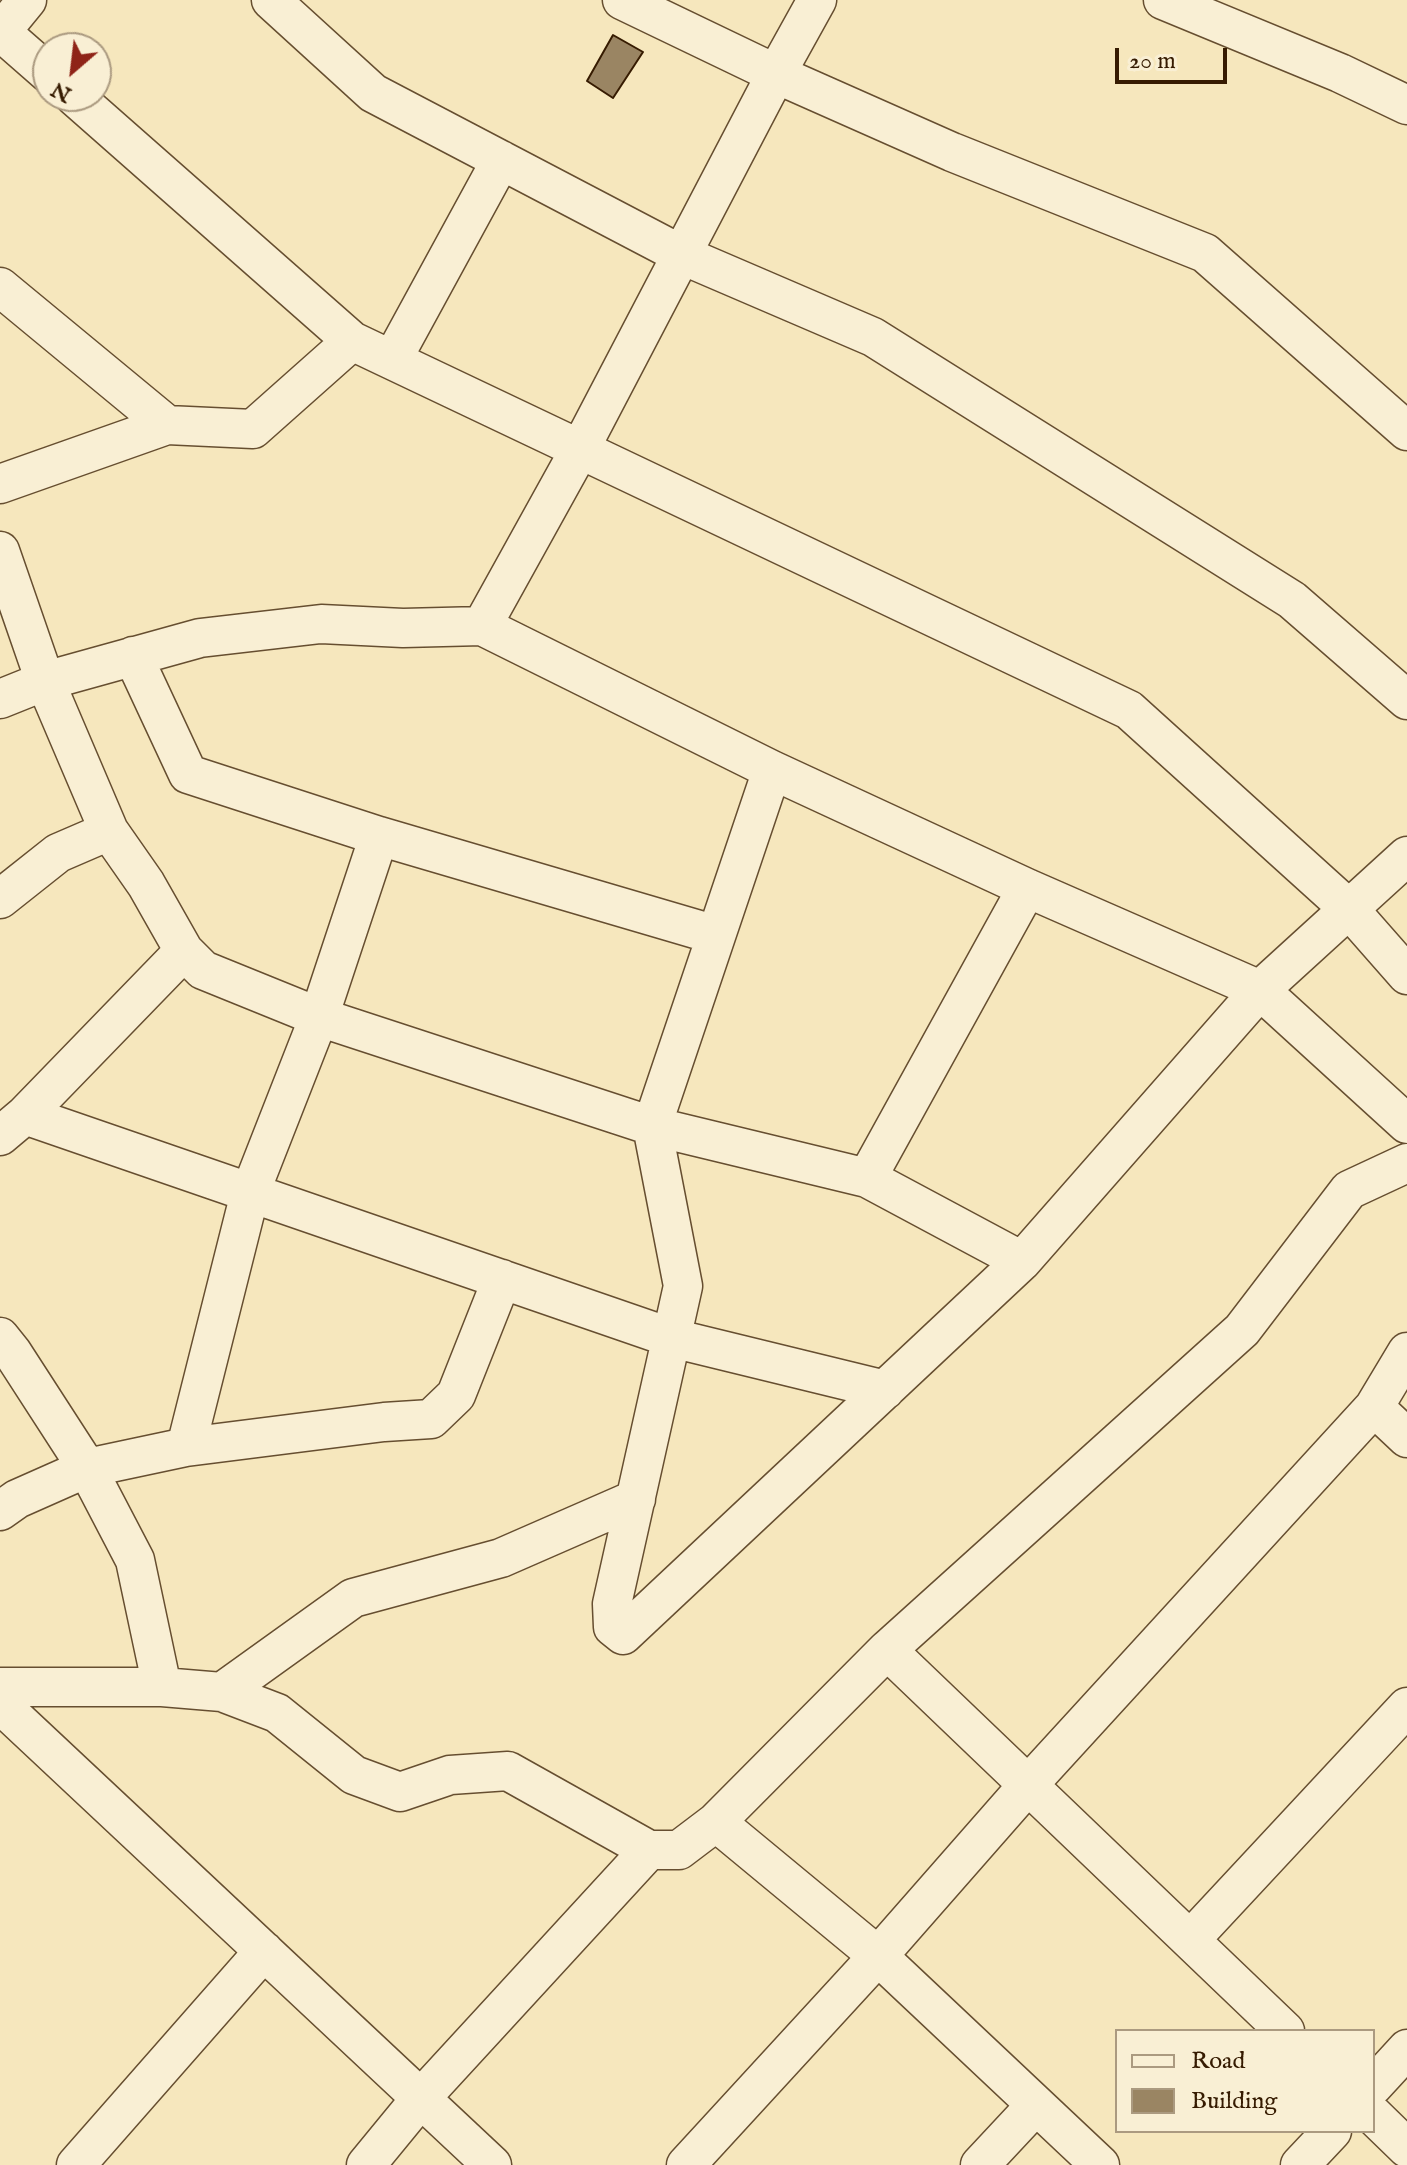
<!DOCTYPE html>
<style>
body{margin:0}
#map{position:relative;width:1407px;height:2165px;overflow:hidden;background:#f6e7bd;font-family:"IM FELL English",serif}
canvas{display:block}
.legend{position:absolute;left:1115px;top:2029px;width:260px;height:104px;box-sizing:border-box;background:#f9efd4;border:2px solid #ab9a80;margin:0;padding:10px 14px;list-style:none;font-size:24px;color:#361b01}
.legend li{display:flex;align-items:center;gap:16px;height:40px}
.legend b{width:40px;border:2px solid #ab9a80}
.north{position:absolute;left:32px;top:32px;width:80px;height:80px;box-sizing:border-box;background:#f9efd4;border:2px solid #ab9a80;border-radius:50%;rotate:208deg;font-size:22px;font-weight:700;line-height:32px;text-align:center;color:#361b01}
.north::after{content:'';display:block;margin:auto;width:28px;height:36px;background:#8f2418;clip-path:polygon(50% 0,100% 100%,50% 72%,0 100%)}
.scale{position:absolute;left:1115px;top:48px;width:112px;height:36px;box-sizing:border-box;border:4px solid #361b01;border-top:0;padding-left:10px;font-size:24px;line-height:28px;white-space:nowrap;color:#361b01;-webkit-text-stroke:6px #f9efd4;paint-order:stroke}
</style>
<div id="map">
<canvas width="1407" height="2165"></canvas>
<ul class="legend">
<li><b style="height:10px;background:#f9efd4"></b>Road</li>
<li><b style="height:22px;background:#9a8563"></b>Building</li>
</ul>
<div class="north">N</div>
<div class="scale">20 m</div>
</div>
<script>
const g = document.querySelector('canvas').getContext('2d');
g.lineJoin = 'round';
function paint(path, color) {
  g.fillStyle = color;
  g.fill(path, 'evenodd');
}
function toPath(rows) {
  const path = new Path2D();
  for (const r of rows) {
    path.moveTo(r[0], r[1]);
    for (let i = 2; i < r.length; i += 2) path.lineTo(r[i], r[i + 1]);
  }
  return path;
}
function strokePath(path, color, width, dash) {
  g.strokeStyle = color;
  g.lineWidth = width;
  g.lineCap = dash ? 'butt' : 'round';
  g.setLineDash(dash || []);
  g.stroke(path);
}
const building = toPath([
 [613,35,643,52,613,98,587,81,613,35]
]);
paint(building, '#9a8563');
strokePath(building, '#361b01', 2);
const minor = toPath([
 [271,0,373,93,682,255,873,337,1292,600,1407,700],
 [622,0,776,74,952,152,1205,253,1407,431],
 [1163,0,1340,73,1407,105],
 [0,31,48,73],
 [0,33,27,0],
 [74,96,352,341,1129,710,1349,909,1407,975],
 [0,287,167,425],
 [392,360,501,160],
 [0,484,167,425,253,429,352,341],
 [0,551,45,681,109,831,146,884,184,951,203,970,319,1017,652,1126,867,1178,1027,888],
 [482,626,580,449,776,74,817,0],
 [133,656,188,774,379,836,716,935],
 [0,699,45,681,200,638,321,624,403,628,482,626,772,770,1027,888,1260,990,1407,1124],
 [772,770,652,1126,683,1286,612,1604,613,1627,623,1635,1022,1261,1260,990,1407,856],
 [0,899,58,853,109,831],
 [25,1115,184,951],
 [0,1136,25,1115,672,1338,885,1390],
 [867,1178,1022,1261],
 [0,1337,12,1352,87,1468,135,1560,162,1687],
 [1374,1407,1407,1438],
 [186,1447,250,1193,319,1017,379,836],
 [0,1511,17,1499,87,1468,186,1447,384,1422,431,1419,456,1395,502,1279],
 [887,1650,1285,2031],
 [0,1687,162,1687,222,1692,277,1713,354,1775,400,1792,450,1775,508,1771,649,1850,679,1850,716,1822,887,1650,1242,1330,1349,1190,1407,1163],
 [222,1692,353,1598,501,1558,636,1499],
 [0,1704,492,2165],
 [716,1822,878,1956,1100,2165],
 [1190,1940,1407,1707],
 [1373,2086,1407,2049],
 [1373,2115,1407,2148],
 [76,2165,264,1951],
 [366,2165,421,2098,649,1850],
 [686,2165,878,1956,1028,1785,1374,1407,1407,1352],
 [980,2165,1036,2105],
 [1300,2165,1332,2131]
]);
strokePath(minor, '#664e30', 41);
strokePath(minor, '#f9efd4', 38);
</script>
